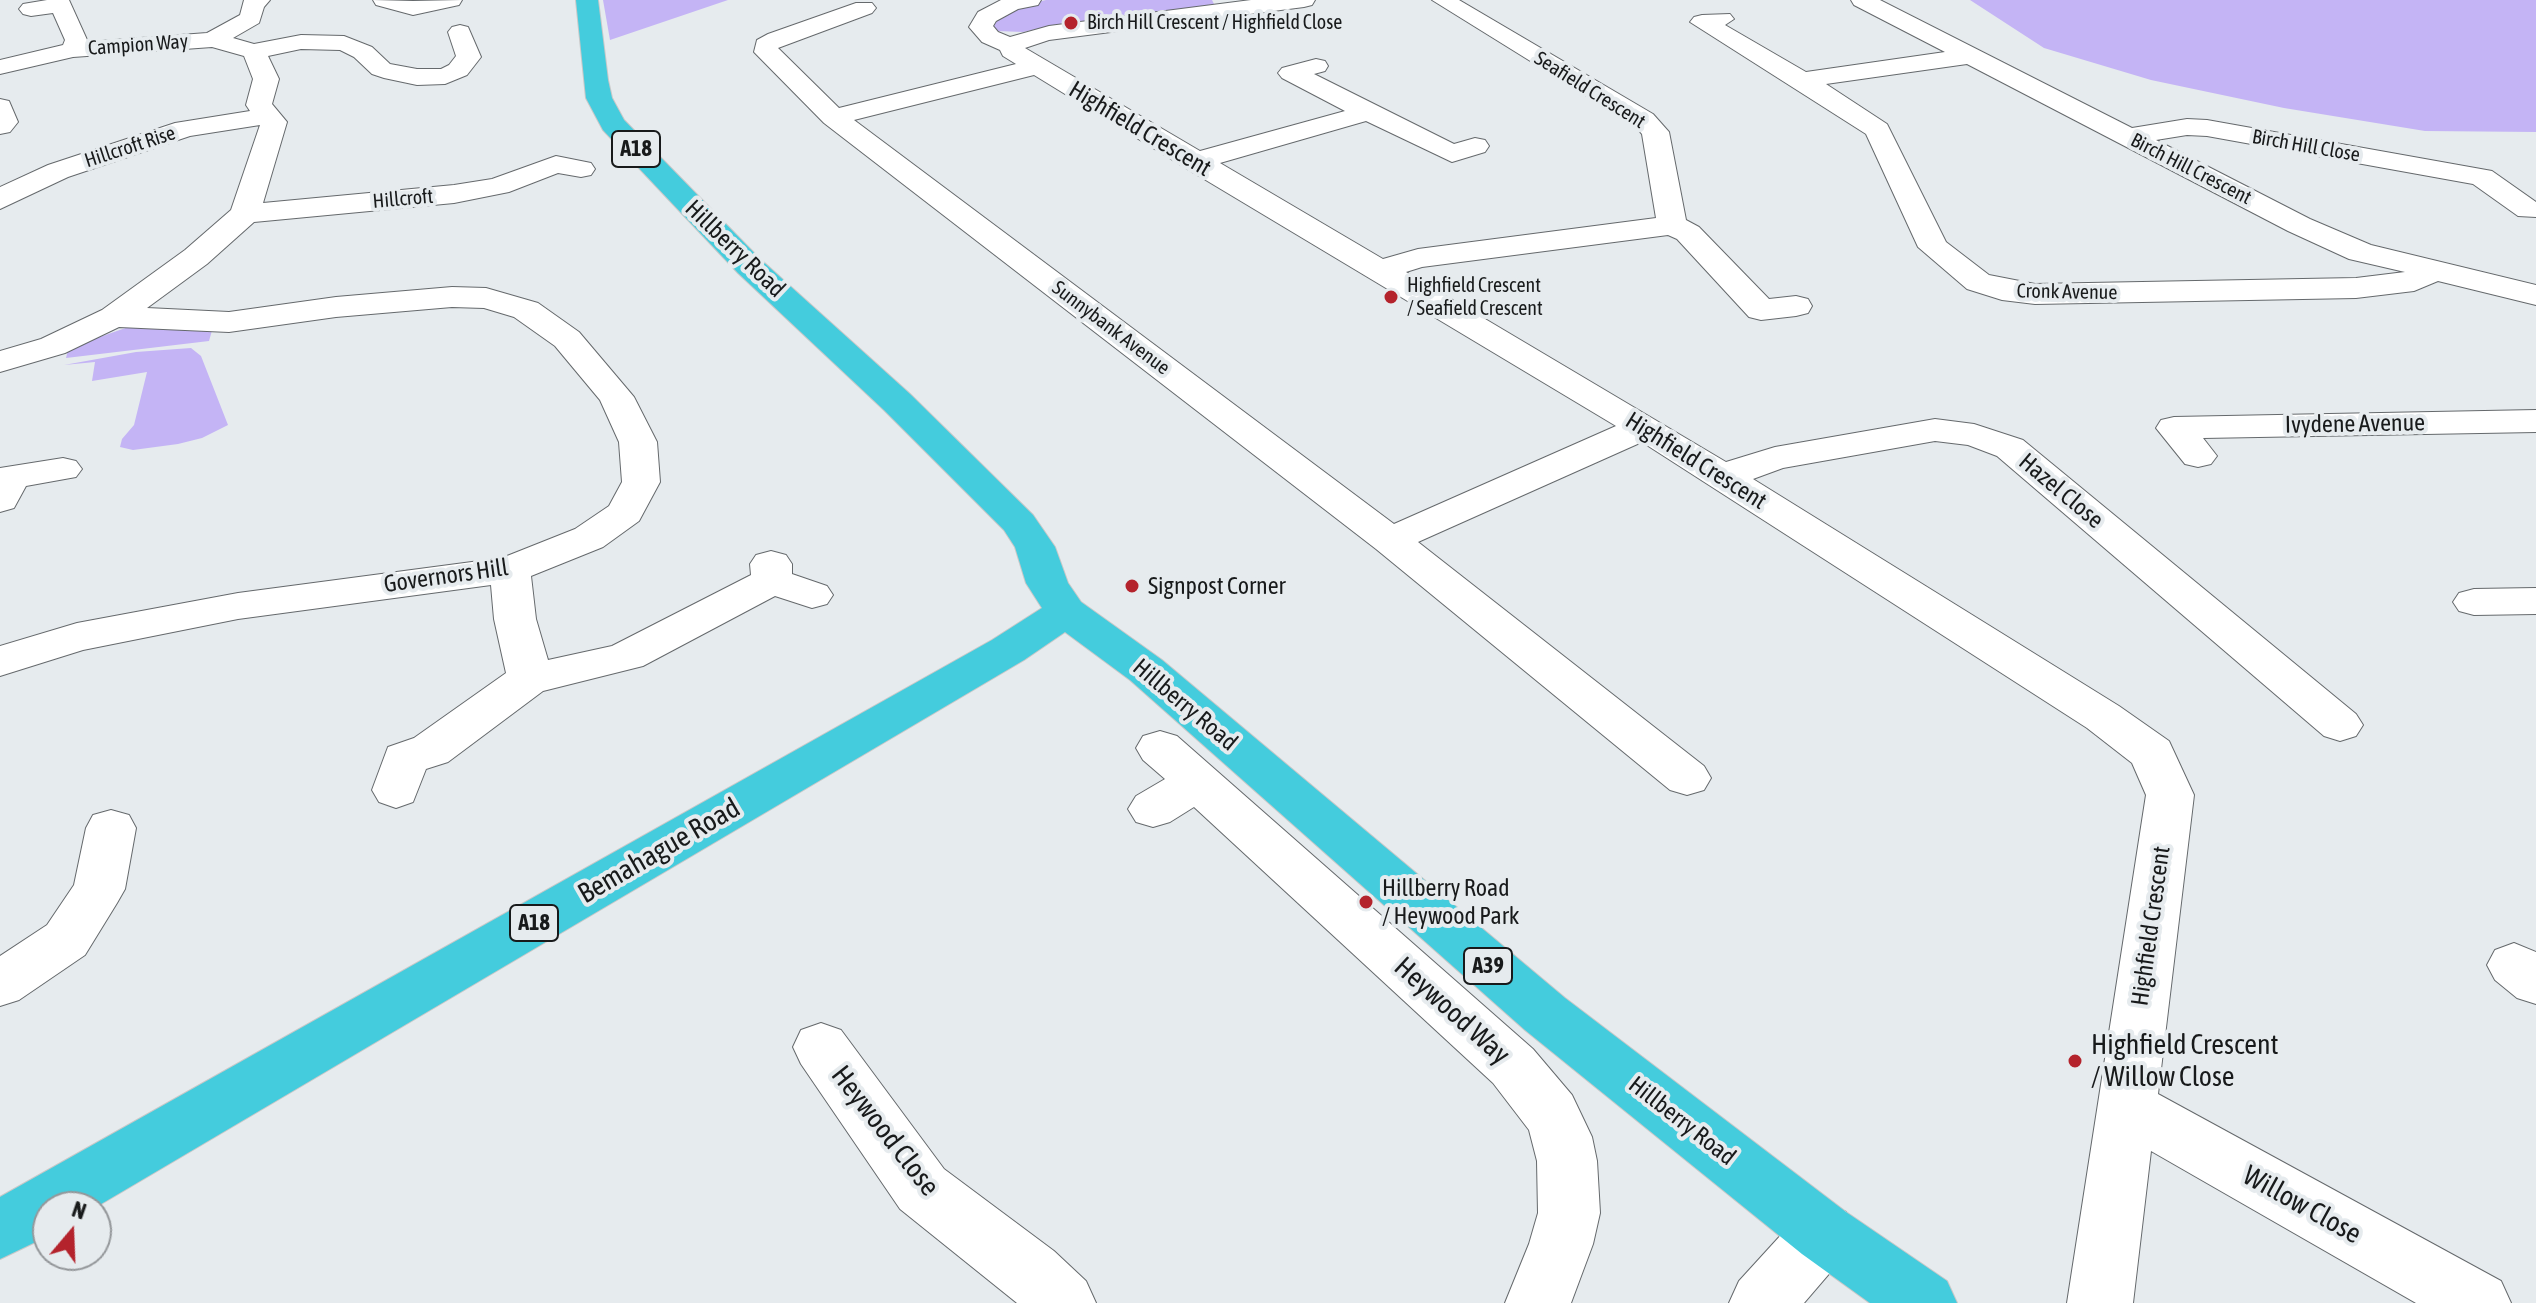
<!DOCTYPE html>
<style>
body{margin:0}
#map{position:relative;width:2536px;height:1303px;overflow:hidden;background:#e6ebee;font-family:"Asap Condensed",sans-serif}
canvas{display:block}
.north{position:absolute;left:32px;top:1191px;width:80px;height:80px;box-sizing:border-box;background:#e6ebee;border:2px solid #94979a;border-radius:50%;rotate:19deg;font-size:22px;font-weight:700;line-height:32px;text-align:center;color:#181a1b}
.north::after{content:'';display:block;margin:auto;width:28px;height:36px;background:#b4232c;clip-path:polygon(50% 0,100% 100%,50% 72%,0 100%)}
</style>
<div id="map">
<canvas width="2536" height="1303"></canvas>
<div class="north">N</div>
</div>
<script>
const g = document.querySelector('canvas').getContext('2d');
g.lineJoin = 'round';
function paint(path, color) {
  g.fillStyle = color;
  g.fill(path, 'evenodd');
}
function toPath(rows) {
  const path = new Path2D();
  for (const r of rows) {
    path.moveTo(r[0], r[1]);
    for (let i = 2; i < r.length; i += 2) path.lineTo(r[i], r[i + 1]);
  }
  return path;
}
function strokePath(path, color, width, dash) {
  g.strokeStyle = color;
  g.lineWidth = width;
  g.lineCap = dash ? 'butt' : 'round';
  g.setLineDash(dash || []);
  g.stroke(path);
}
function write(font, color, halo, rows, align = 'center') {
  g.font = font + ' "Asap Condensed",sans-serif';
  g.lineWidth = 8;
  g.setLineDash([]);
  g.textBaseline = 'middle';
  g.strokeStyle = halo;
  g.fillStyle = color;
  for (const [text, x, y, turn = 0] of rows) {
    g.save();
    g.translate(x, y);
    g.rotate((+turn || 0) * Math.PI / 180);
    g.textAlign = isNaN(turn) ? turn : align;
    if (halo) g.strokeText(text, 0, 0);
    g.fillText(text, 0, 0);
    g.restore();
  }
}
paint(toPath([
 [603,0,728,0,610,40],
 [1046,0,1212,0,1214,4,1125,18,1064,23,1023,32,997,31,993,26,996,19,1015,7],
 [1970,0,2536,0,2536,132,2425,131,2284,108,2151,80,2044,48],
 [134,325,213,327,209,341,66,358,68,350,77,345],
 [191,348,201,356,228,425,202,438,178,444,133,450,120,447,122,439,134,425,147,372,92,381,95,362,64,365,136,352]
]), '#c4b4f5');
const street = toPath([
 [47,0,69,0,88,42,207,33,240,15,244,0,270,0,264,7,259,23,233,38,254,44,301,35,344,36,372,47,390,64,417,69,441,69,449,65,456,56,448,32,452,27,460,25,468,27,481,57,467,75,445,84,417,85,384,78,372,74,354,57,340,50,301,49,268,56,279,79,272,104,287,122,263,203,454,185,492,179,556,156,591,163,595,169,591,175,581,177,558,173,509,192,454,203,254,222,207,264,147,308,229,312,336,297,452,287,486,288,538,303,579,332,634,397,657,442,660,482,639,521,603,547,531,576,536,619,548,660,612,646,751,575,750,564,756,555,771,551,786,555,792,564,792,574,827,586,833,595,827,604,812,608,775,596,643,666,543,691,448,762,426,769,413,802,396,808,379,802,372,790,388,747,414,738,506,673,494,619,491,585,238,619,83,650,0,676,0,646,77,623,238,593,502,558,575,529,609,506,622,482,619,442,600,400,555,346,514,317,484,308,452,307,336,317,229,332,119,327,65,353,0,372,0,351,41,339,102,310,185,250,231,210,260,125,190,136,68,177,0,209,0,187,48,165,175,123,250,111,246,105,253,79,244,56,212,47,73,57,0,74,0,60,63,45,65,40,53,13,31,16,23,14,19,9,23,4,47,0],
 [373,0,413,1,462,0,459,5,413,15,376,5,373,0],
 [1001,0,1041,0,1038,5,1018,9,996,21,993,26,998,32,1010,37,1049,26,1251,0,1315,0,1312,5,1304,7,1049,40,1025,48,1200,151,1345,111,1282,78,1278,73,1282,68,1316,59,1325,61,1328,66,1325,71,1314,74,1454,144,1475,138,1485,140,1489,146,1485,152,1452,162,1366,121,1220,163,1383,259,1418,249,1656,218,1642,134,1635,126,1432,0,1459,0,1653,114,1669,132,1686,220,1699,227,1769,299,1796,296,1808,299,1812,306,1808,313,1796,316,1761,320,1749,317,1677,239,1668,235,1422,267,1406,272,1726,462,1775,447,1935,419,1974,424,2023,440,2356,714,2363,725,2356,736,2340,741,2324,736,1997,456,1968,445,1935,441,1783,468,1753,479,2119,706,2169,741,2194,795,2158,1094,2501,1281,2511,1303,2416,1303,2151,1151,2133,1303,2067,1303,2146,795,2132,763,2087,728,1642,442,1418,542,1704,766,1711,778,1704,790,1687,795,1670,790,1376,549,824,123,754,52,757,40,768,34,856,3,872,3,876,8,872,13,778,48,839,108,1016,64,1003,56,1000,50,982,42,969,27,978,12,1001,0],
 [1034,75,1184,167,1616,426,1394,524,854,120,1034,75],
 [1851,0,1880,0,2132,128,2187,119,2207,120,2492,171,2536,202,2536,217,2518,216,2473,184,2207,136,2187,135,2156,140,2310,219,2371,245,2536,285,2536,305,2438,281,2414,291,2356,298,2035,304,2002,300,1967,289,1918,247,1866,134,1690,22,1694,17,1702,15,1730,14,1734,19,1725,25,1806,72,1945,52,1854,5,1851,0],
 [1967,64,2288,231,2349,259,2405,272,2356,278,2035,284,1989,275,1946,242,1887,124,1826,84,1967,64],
 [0,99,9,101,18,122,10,132,0,134,0,99],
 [2536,410,2536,432,2203,438,2217,456,2211,464,2198,467,2185,464,2156,428,2161,420,2174,417,2536,410],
 [63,458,76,461,82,469,76,477,26,486,14,508,0,512,0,468,63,458],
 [2536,588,2536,614,2474,615,2459,611,2453,602,2459,593,2474,589,2536,588],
 [1160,731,1177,736,1533,1049,1572,1095,1592,1137,1597,1161,1600,1213,1593,1244,1571,1303,1505,1303,1529,1244,1538,1213,1537,1161,1529,1130,1493,1083,1194,807,1170,822,1153,827,1136,822,1128,809,1136,796,1165,779,1143,760,1136,748,1143,736,1160,731],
 [111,810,129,815,136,828,125,889,117,903,85,955,19,1000,0,1006,0,956,47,925,74,885,86,828,93,815,111,810],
 [2514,943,2536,952,2536,1004,2517,998,2495,980,2487,965,2495,950,2514,943],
 [821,1023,841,1030,944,1169,1054,1251,1086,1281,1096,1303,1017,1303,900,1209,801,1064,793,1047,801,1030,821,1023],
 [1824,1203,1846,1212,1855,1233,1846,1254,1804,1303,1729,1303,1739,1281,1802,1212,1824,1203]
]);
const highway = toPath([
 [576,0,598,0,608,80,612,98,624,120,760,259,910,394,1033,515,1055,547,1068,583,1081,602,1162,660,1565,998,1846,1212,1947,1281,1957,1303,1870,1303,1802,1254,1525,1030,1130,680,1065,632,1024,660,96,1207,48,1207,48,1236,0,1259,0,1197,992,640,1042,608,1026,583,1015,547,1004,530,884,410,738,273,603,130,586,98,576,0]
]);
strokePath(street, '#65696c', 2);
strokePath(highway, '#c8c8c8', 2);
paint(street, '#fff');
paint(highway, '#4cd');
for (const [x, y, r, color] of [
 [1071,23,8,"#b4232c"],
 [1391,297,8,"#b4232c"],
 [1132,586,8,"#b4232c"],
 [1366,902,8,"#b4232c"],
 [2075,1061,8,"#b4232c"]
]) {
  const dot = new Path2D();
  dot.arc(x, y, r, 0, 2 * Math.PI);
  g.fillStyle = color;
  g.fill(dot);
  strokePath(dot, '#e6ebee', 3);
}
write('20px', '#181a1b', '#e6ebee', [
 ["Birch Hill Crescent / Highfield Close",1087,23],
 ["Highfield Crescent",1407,286],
 ["/ Seafield Crescent",1407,309]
], 'left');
write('20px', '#181a1b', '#e6ebee', [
 ["Campion Way",138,45,-4],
 ["Seafield Crescent",1590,90,32],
 ["Birch Hill Close",2306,146,10],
 ["Hillcroft Rise",130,147,-18],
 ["Birch Hill Crescent",2191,169,27],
 ["Hillcroft",403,199,-5],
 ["Cronk Avenue",2067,292,1],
 ["Sunnybank Avenue",1111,328,37]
]);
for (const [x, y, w] of [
 [636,149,48],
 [534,923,48],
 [1488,966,48]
]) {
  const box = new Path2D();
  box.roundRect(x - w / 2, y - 18, w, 36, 6);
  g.fillStyle = '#e6ebee';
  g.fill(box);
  strokePath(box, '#181a1b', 2);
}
write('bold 22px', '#181a1b', null, [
 ["A18",636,149],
 ["A18",534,923],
 ["A39",1488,966]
]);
write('24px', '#181a1b', '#e6ebee', [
 ["Highfield Crescent",1140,129,31],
 ["Hillberry Road",735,249,44],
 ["Ivydene Avenue",2355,424,-1],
 ["Highfield Crescent",1696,461,32],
 ["Hazel Close",2061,491,40],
 ["Governors Hill",446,576,-8],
 ["Hillberry Road",1185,705,40],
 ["Highfield Crescent",2151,926,-82],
 ["Hillberry Road",1682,1121,38]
]);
write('24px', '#181a1b', '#e6ebee', [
 ["Signpost Corner",1148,586],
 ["Hillberry Road",1382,888],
 ["/ Heywood Park",1382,916]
], 'left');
write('28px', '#181a1b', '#e6ebee', [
 ["Bemahague Road",659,851,-30],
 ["Heywood Way",1452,1011,42],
 ["Heywood Close",885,1131,52],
 ["Willow Close",2302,1205,29]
]);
write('28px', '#181a1b', '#e6ebee', [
 ["Highfield Crescent",2091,1045],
 ["/ Willow Close",2091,1077]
], 'left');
</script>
